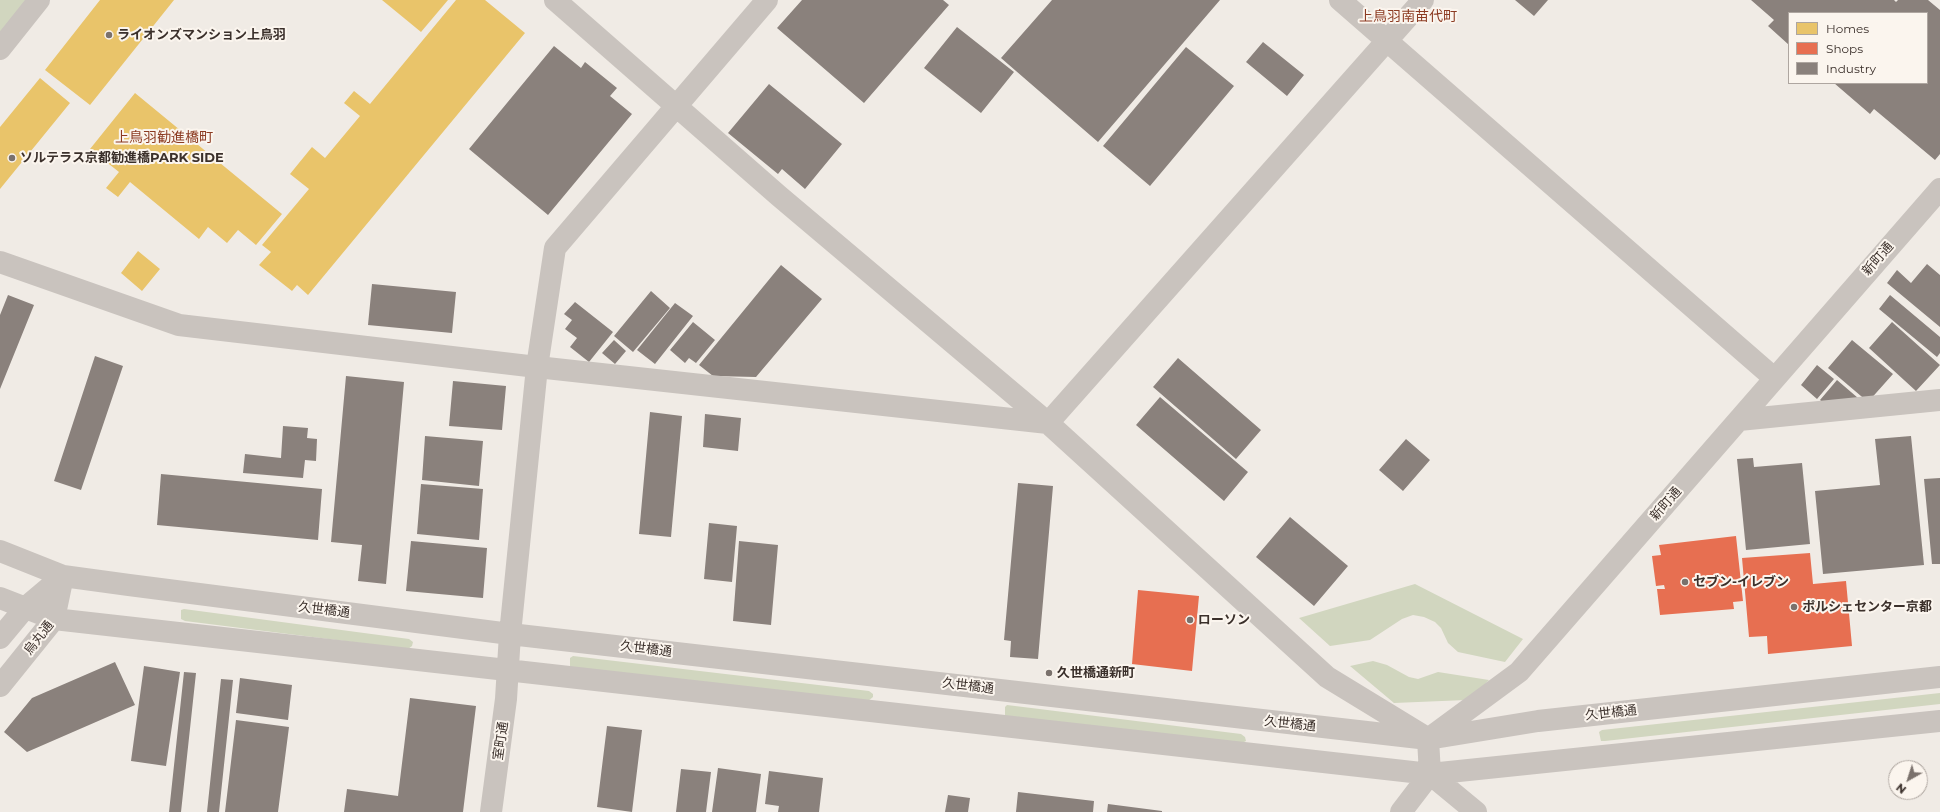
<!DOCTYPE html>
<meta charset="utf-8">
<style>
body{margin:0}
#map{position:relative;width:1940px;height:812px;overflow:hidden;background:#f0ebe5;font-family:Montserrat,sans-serif}
canvas{display:block}
.legend{position:absolute;left:1788px;top:12px;width:140px;height:72px;box-sizing:border-box;background:#fbf5ee;border:1px solid #aea6a0;margin:0;padding:5px 7px;list-style:none;font-size:12px;color:#3b302b}
.legend li{display:flex;align-items:center;gap:8px;height:20px}
.legend b{width:20px;border:1px solid #aea6a0}
.north{position:absolute;left:1888px;top:760px;width:40px;height:40px;box-sizing:border-box;background:#fbf5ee;border:1px solid #aea6a0;border-radius:50%;rotate:219deg;font-size:11px;font-weight:700;line-height:16px;text-align:center;color:#3b302b}
.north::after{content:'';display:block;margin:auto;width:14px;height:18px;background:#7a716c;clip-path:polygon(50% 0,100% 100%,50% 72%,0 100%)}
</style>
<div id="map">
<canvas width="1940" height="812"></canvas>
<ul class="legend">
<li><b style="height:11px;background:#e9c46a"></b>Homes</li>
<li><b style="height:11px;background:#e76f51"></b>Shops</li>
<li><b style="height:11px;background:#8a817c"></b>Industry</li>
</ul>
<div class="north">N</div>
</div>
<script>
const g = document.querySelector('canvas').getContext('2d');
g.lineJoin = 'round';
function paint(path, color) {
  g.fillStyle = color;
  g.fill(path, 'evenodd');
}
function toPath(rows) {
  const path = new Path2D();
  for (const r of rows) {
    path.moveTo(r[0], r[1]);
    for (let i = 2; i < r.length; i += 2) path.lineTo(r[i], r[i + 1]);
  }
  return path;
}
function strokePath(path, color, width, dash) {
  g.strokeStyle = color;
  g.lineWidth = width;
  g.lineCap = dash ? 'butt' : 'round';
  g.setLineDash(dash || []);
  g.stroke(path);
}
function write(font, color, halo, rows, align = 'center') {
  g.font = font + ' Montserrat,"Noto Sans JP",sans-serif';
  g.lineWidth = 4;
  g.setLineDash([]);
  g.textBaseline = 'middle';
  g.strokeStyle = halo;
  g.fillStyle = color;
  for (const [text, x, y, turn = 0] of rows) {
    g.save();
    g.translate(x, y);
    g.rotate((+turn || 0) * Math.PI / 180);
    g.textAlign = isNaN(turn) ? turn : align;
    if (halo) g.strokeText(text, 0, 0);
    g.fillText(text, 0, 0);
    g.restore();
  }
}
paint(toPath([
 [0,0,30,0,0,38],
 [1415,584,1523,639,1505,662,1458,652,1448,643,1441,628,1435,622,1424,617,1413,615,1402,619,1370,640,1330,646,1299,618],
 [184,609,409,639,413,642,412,646,408,649,185,621,181,619,181,610],
 [573,656,869,691,873,694,873,697,868,701,570,667,570,658],
 [1373,661,1387,665,1409,677,1418,679,1438,672,1489,680,1472,697,1466,700,1394,703,1350,666],
 [1940,693,1940,704,1605,741,1601,741,1599,732,1602,730],
 [1007,705,1241,734,1245,737,1246,741,1240,744,1005,716,1005,707]
]), '#d1d6bf');
paint(toPath([
 [100,0,174,0,90,105,45,70],
 [382,0,448,0,421,32],
 [456,0,485,0,525,33,308,295,297,285,292,291,259,265,271,252,262,245,309,189,290,174,312,147,325,158,360,116,344,103,354,91,370,104],
 [40,78,70,103,0,189,0,127],
 [135,93,282,214,256,245,238,230,227,243,208,227,199,239,130,182,118,197,106,188,119,172,90,149],
 [138,251,160,269,142,291,121,273]
]), '#e9c46a');
paint(toPath([
 [1736,536,1743,601,1733,602,1734,609,1660,615,1657,589,1665,589,1664,585,1656,586,1652,556,1661,555,1659,545],
 [1810,553,1813,584,1846,581,1852,646,1768,654,1767,636,1749,637,1742,558],
 [1138,590,1199,596,1192,671,1132,664]
]), '#e76f51');
paint(toPath([
 [802,0,943,0,949,5,864,103,777,28],
 [1052,0,1220,0,1098,142,1001,58],
 [1515,0,1548,0,1534,16],
 [1751,0,1894,0,1896,2,1898,0,1928,0,1940,10,1940,154,1935,160,1874,109,1870,114,1834,83,1927,83,1927,13,1789,13,1789,45,1768,26,1774,20],
 [957,27,1014,72,981,113,924,68],
 [1263,42,1304,75,1287,96,1246,62],
 [554,46,581,68,585,62,617,88,610,96,632,114,548,215,469,149],
 [1186,47,1234,86,1150,186,1103,146],
 [769,84,842,144,805,189,782,169,778,174,728,133],
 [1927,264,1940,275,1940,327,1887,283,1897,270,1911,283],
 [781,265,822,299,756,377,713,376,699,365],
 [372,284,456,292,452,333,368,325],
 [651,291,670,308,633,352,614,336],
 [8,295,34,305,0,389,0,315],
 [1890,295,1940,337,1940,353,1937,357,1879,309],
 [575,302,613,332,589,362,570,347,577,338,565,329,572,320,564,314],
 [675,303,693,316,655,364,637,350],
 [693,322,715,340,696,363,689,358,685,363,670,350],
 [1892,322,1940,365,1916,391,1869,348],
 [614,340,626,351,615,364,602,353],
 [1852,340,1893,374,1868,402,1828,368],
 [95,356,123,366,81,490,54,481],
 [1178,358,1261,430,1236,459,1153,387],
 [1817,365,1834,379,1817,399,1801,385],
 [346,376,404,382,386,584,358,581,362,545,331,542],
 [1837,380,1858,398,1828,407,1820,400],
 [453,381,506,386,502,430,449,426],
 [1160,397,1248,472,1224,501,1136,425],
 [650,412,682,416,671,537,639,534],
 [705,414,741,418,738,451,703,447],
 [283,426,308,428,307,438,317,439,316,461,305,460,303,478,243,473,245,454,281,458],
 [425,436,483,441,479,486,422,480],
 [1911,436,1924,565,1823,574,1815,491,1880,485,1875,439],
 [1406,439,1430,460,1403,491,1379,470],
 [1753,458,1754,467,1802,463,1810,544,1746,550,1737,459],
 [161,474,322,489,318,540,157,525],
 [1940,478,1940,564,1932,564,1924,479],
 [1018,483,1053,486,1038,659,1010,657,1011,641,1004,640],
 [421,484,483,489,479,540,417,534],
 [1290,517,1348,566,1314,606,1256,557],
 [709,523,737,526,732,582,704,579],
 [411,541,487,548,483,598,406,591],
 [739,541,778,545,771,625,733,621],
 [115,662,135,705,27,752,4,732,32,698],
 [144,666,180,672,166,766,131,761],
 [184,672,196,673,181,812,169,812],
 [240,678,292,685,288,720,236,713],
 [221,679,233,680,219,812,207,812],
 [410,698,476,706,463,812,344,812,347,789,398,796],
 [236,720,289,727,278,812,225,812],
 [607,726,642,730,632,812,597,807],
 [718,768,761,774,756,812,712,812],
 [681,769,711,772,706,812,676,812],
 [769,771,823,778,819,812,778,812,779,806,765,804],
 [1018,792,1094,801,1093,812,1016,812],
 [948,795,970,798,968,812,945,812],
 [1108,804,1162,811,1162,812,1107,812]
]), '#8a817c');
strokePath(toPath([
 [555,0,779,196,1048,423,1327,677,1422,735],
 [1340,0,1774,378],
 [0,49,39,0],
 [0,262,179,325,537,367,1048,423],
 [1739,420,1940,400],
 [1048,423,1423,0],
 [0,551,63,576,129,585,510,634,1428,739,1538,721,1940,677],
 [0,598,54,619,1430,774,1940,721],
 [0,638,25,608,63,576],
 [0,686,54,619,63,576],
 [1430,774,1476,812],
 [491,812,506,699,510,634,537,367,555,248,767,0],
 [1401,812,1430,774,1428,739,1519,672,1940,189]
]), '#c9c3be', 22);
for (const [x, y, r, color] of [
 [109,35,4,"#7a716c"],
 [12,158,4,"#7a716c"],
 [1685,582,4,"#7a716c"],
 [1794,607,4,"#7a716c"],
 [1190,620,4,"#7a716c"],
 [1049,673,4,"#7a716c"]
]) {
  const dot = new Path2D();
  dot.arc(x, y, r, 0, 2 * Math.PI);
  g.fillStyle = color;
  g.fill(dot);
  strokePath(dot, '#fbf5ee', 1.5);
}
write('bold 13px', '#3b302b', '#fbf5ee', [
 ["ライオンズマンション上鳥羽",117,35],
 ["ソルテラス京都勧進橋PARK SIDE",20,158],
 ["セブン-イレブン",1693,582],
 ["ポルシェセンター京都",1802,607],
 ["ローソン",1198,620],
 ["久世橋通新町",1057,673]
], 'left');
write('13px', '#3b302b', '#fbf5ee', [
 ["新町通",1878,259,-49],
 ["新町通",1666,504,-49],
 ["久世橋通",324,610,7],
 ["烏丸通",39,638,-52],
 ["久世橋通",646,649,7],
 ["久世橋通",968,686,7],
 ["久世橋通",1611,713,-6],
 ["久世橋通",1290,724,6],
 ["室町通",501,741,-82]
]);
write('14px', '#8c3b22', '#fbf5ee', [
 ["上鳥羽南苗代町",1408,17],
 ["上鳥羽勧進橋町",164,138]
]);
</script>
